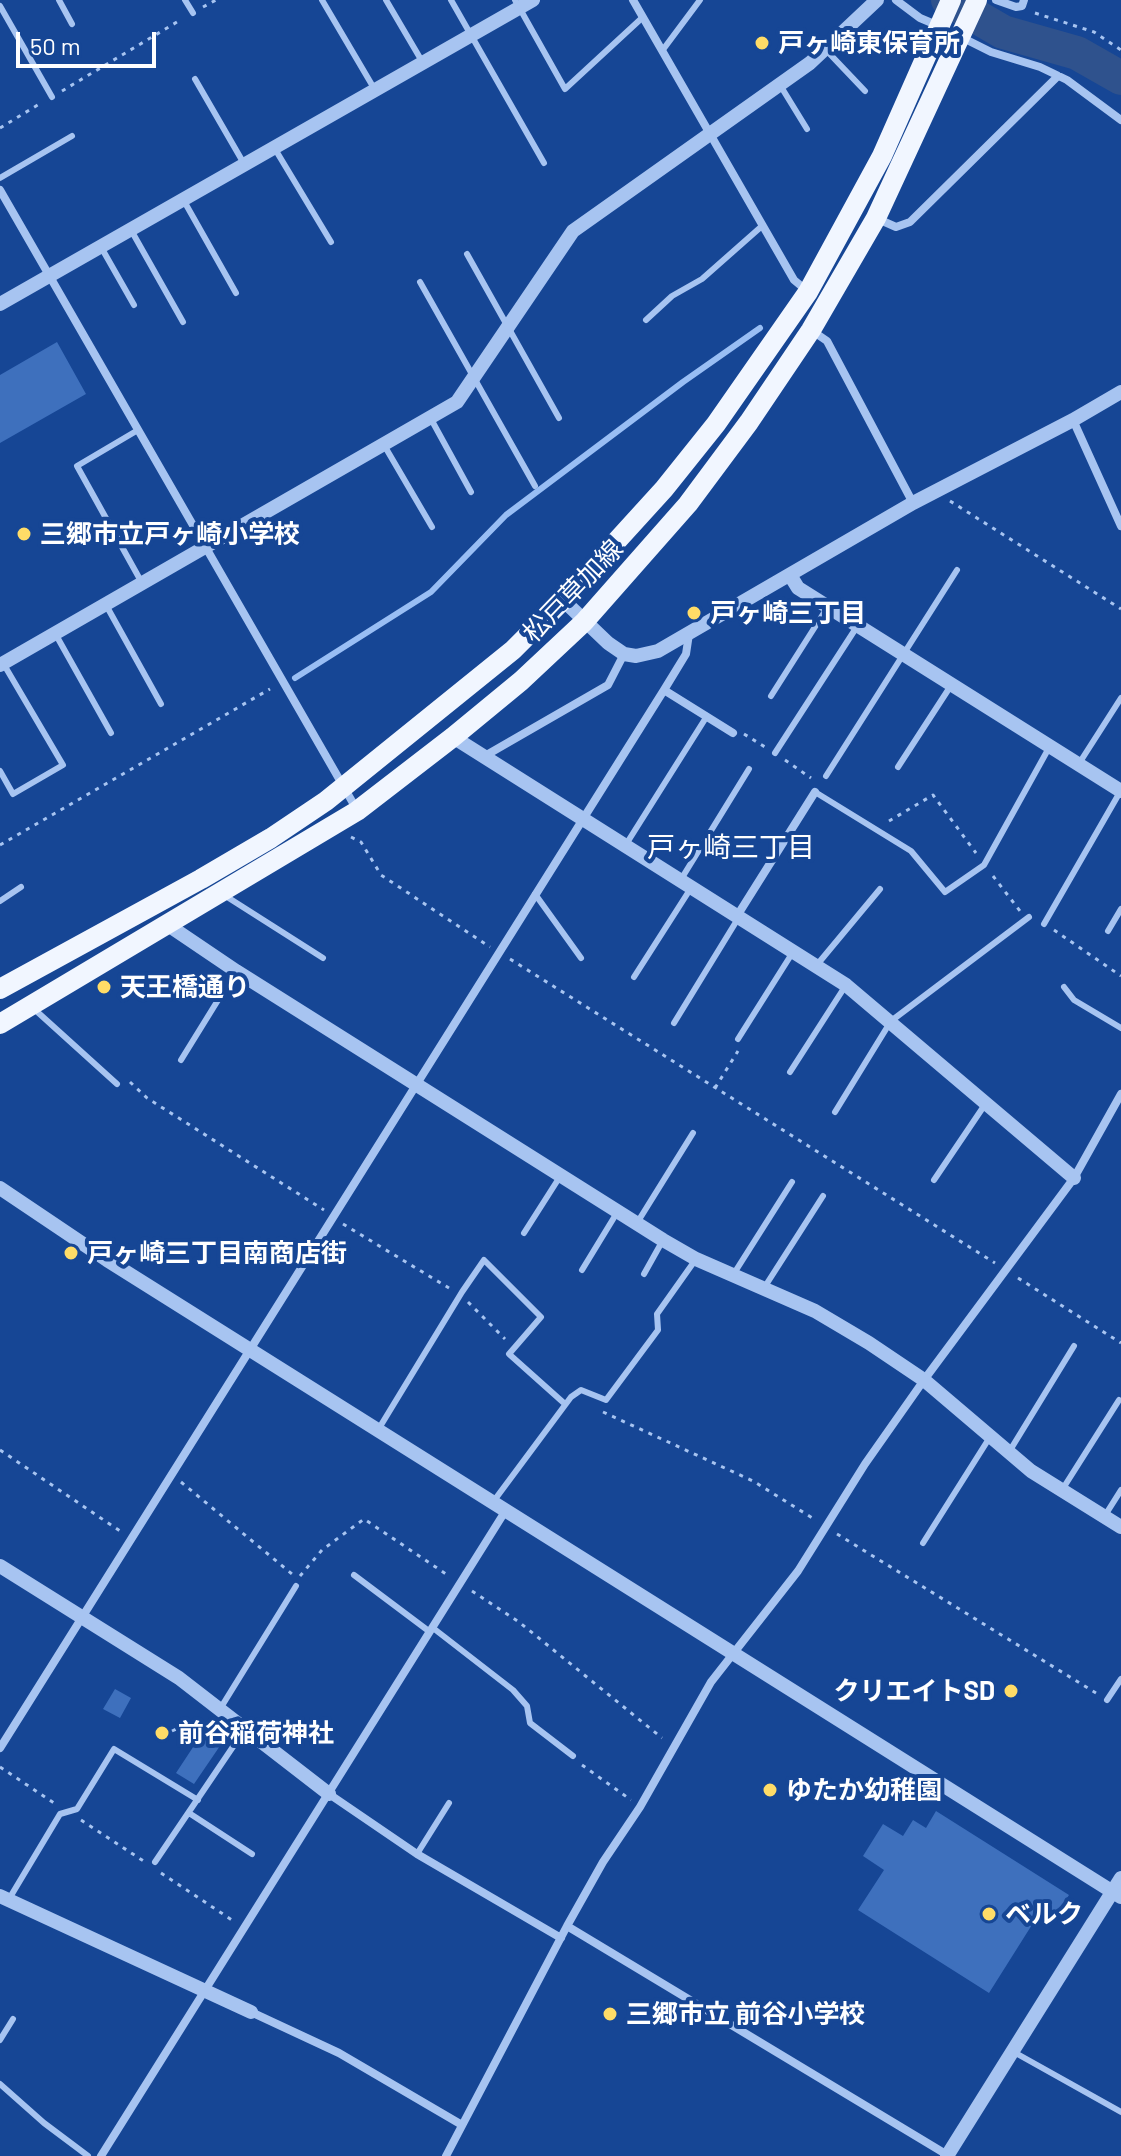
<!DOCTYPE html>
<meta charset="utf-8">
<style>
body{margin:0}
#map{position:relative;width:1121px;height:2156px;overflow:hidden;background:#164695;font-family:Barlow,sans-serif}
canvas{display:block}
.scale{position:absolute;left:16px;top:32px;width:140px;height:36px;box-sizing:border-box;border:4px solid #fff;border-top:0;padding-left:10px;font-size:24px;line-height:28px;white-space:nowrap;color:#fff;-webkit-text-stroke:6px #164695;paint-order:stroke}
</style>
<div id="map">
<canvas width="1121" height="2156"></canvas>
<div class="scale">50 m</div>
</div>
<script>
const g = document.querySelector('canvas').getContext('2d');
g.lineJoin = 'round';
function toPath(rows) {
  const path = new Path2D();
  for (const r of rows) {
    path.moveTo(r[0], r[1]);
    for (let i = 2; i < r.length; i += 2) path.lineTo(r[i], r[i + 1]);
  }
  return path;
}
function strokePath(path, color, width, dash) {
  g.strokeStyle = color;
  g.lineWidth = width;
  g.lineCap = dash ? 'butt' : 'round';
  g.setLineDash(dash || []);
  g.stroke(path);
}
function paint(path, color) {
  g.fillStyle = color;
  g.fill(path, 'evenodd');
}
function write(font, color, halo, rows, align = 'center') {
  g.font = font + ' Barlow,"Noto Sans JP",sans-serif';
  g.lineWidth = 8;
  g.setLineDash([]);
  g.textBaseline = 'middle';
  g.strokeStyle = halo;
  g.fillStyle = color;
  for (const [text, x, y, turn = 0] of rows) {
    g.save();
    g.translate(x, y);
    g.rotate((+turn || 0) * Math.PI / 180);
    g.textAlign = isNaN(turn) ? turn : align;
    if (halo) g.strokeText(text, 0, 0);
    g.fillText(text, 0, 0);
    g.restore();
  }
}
strokePath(toPath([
 [295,678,431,592,506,515,683,382,760,328]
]), '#99bef4', 6);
strokePath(toPath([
 [948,0,1003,32,1077,53,1121,78]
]), '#2f528d', 34);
paint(toPath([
 [57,342,86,394,0,443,0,375],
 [115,1689,131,1698,120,1718,103,1709],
 [205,1729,224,1740,194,1784,176,1773],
 [936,1811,1069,1895,1047,1928,1035,1920,989,1993,858,1910,884,1870,863,1856,883,1824,903,1836,913,1820,926,1828]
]), '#3e70bd');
strokePath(toPath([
 [203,7,216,0],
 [1035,13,1094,32,1121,50],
 [62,91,182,19],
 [0,128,41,103],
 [950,501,1121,609],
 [744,734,765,747],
 [785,760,811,778],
 [889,821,933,795,976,853],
 [351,837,361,842,381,875,490,947],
 [0,845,270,689],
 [993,876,1020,911],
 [1054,930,1121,976],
 [510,959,995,1263],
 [130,1082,147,1098,324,1210],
 [715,1088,738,1051],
 [343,1224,449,1288],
 [1018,1278,1121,1343],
 [468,1302,505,1339],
 [603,1412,753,1481,814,1519],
 [0,1450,120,1531],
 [181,1482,292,1574],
 [837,1534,1096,1693],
 [300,1576,322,1550,364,1519,449,1576],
 [472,1591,519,1622,662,1738],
 [172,1731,196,1720],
 [582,1765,631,1800],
 [0,1767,54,1803],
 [81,1820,145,1862],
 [161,1873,235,1922]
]), '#a7c4f1', 3, [4, 6]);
strokePath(toPath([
 [59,0,72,24],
 [185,0,193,13],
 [322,0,375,90],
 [386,0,423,63],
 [451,0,544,163],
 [515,0,565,89,643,17],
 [0,6,52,97],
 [826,50,865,91],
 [662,51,700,0],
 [195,79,243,162],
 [780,85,807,129],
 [275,149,331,242],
 [0,178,72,136],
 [184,201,236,293],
 [131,230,183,322],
 [101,247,134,305],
 [467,254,559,418],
 [420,282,535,486],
 [646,320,672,296,702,279,762,226],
 [431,419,471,492],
 [138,430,77,466,142,583],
 [384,445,432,527],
 [106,605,161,704],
 [56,635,111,733],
 [771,696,827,608],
 [775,753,858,625],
 [1080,762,1121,698],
 [898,767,950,687],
 [0,771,13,794,63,765,3,663],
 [826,776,957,570],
 [815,792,911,851,945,892,984,865,1050,746],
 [625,846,707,716],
 [680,881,749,769],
 [535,894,581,958],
 [224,895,323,958],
 [0,901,21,887],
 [1044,924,1120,792],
 [1108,931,1121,909],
 [816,966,880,889],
 [634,977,691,888],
 [1064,987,1074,1000,1121,1028],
 [33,1008,117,1084],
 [674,1023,739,917],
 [738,1039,793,952],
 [181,1060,236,971],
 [790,1072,846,985],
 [835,1112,891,1021,1029,917],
 [934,1180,986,1103],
 [637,1223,693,1133],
 [524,1233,561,1175],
 [582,1270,618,1211],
 [644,1274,663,1240],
 [733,1275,792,1182],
 [764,1288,823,1196],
 [378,1430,462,1292,484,1260,541,1317,509,1354,565,1404],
 [1009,1452,1074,1346],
 [1062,1490,1119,1400],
 [493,1502,571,1397,581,1390,606,1400,658,1330,657,1314,696,1259],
 [1104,1517,1121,1490],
 [923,1543,990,1437],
 [354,1575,430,1632],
 [433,1628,513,1690,527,1706,530,1723,573,1756],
 [1107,1700,1121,1679],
 [220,1709,296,1586],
 [189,1813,252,1854],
 [417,1854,449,1803],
 [155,1862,245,1729],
 [9,1899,60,1814,77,1809,114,1749,198,1800],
 [0,2040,13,2019],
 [1012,2051,1121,2112],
 [0,2084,44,2123,88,2156]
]), '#a7c4f1', 6);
strokePath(toPath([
 [633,0,794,280,806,290],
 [896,0,920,18,939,26],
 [996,0,1016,7,1022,6,1024,0],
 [961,37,991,52,1040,67,1067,80,1121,120],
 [0,190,357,810],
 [878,219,896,227,910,222,1058,76],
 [811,330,827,341,913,503],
 [1073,420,1121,526],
 [664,690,733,733],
 [483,757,608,685,624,654],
 [737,916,815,792],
 [0,1748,664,690,686,654,689,634],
 [329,1794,417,1854,561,1938],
 [567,1926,949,2156],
 [251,2012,339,2053,462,2125],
 [101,2156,506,1510],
 [446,2156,567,1926,603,1862,640,1807,711,1682,798,1571,865,1464,924,1380,1074,1178,1121,1094]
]), '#a7c4f1', 8);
strokePath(toPath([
 [0,304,533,0],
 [790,575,798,588,1121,791],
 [563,600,608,643,624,654,636,656,658,651,913,503,1073,420,1121,392],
 [0,665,457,402,573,231,810,63,877,0],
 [453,737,846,985,1074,1178],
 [168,925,236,971,663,1240,696,1259,815,1311,869,1343,924,1380,1031,1471,1121,1527],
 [0,1188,107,1260,1121,1897],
 [0,1566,179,1678,329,1794],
 [0,1896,251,2012],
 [947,2156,1121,1878]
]), '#a7c4f1', 14);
strokePath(toPath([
 [0,989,201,879,271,838,326,801,513,650,563,600,664,489,716,424,808,292,882,156,951,0],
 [0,1024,357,811,453,737,521,681,584,622,688,504,749,422,811,330,876,218,977,0]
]), '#f1f6ff', 20);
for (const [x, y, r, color] of [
 [762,43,8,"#ffdc67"],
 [24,534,8,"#ffdc67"],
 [694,613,8,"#ffdc67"],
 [104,987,8,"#ffdc67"],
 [71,1253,8,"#ffdc67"],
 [1011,1691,8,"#ffdc67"],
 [162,1733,8,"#ffdc67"],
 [770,1790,8,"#ffdc67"],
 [989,1914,8,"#ffdc67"],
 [610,2014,8,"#ffdc67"]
]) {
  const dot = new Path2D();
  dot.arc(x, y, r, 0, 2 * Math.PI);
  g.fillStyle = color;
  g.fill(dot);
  strokePath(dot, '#164695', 3);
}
write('bold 26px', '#fff', '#164695', [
 ["戸ヶ崎東保育所",778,43],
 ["三郷市立戸ヶ崎小学校",40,534],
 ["戸ヶ崎三丁目",710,613],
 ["天王橋通り",120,987],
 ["戸ヶ崎三丁目南商店街",87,1253],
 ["クリエイトSD",995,1691,"right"],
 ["前谷稲荷神社",178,1733],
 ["ゆたか幼稚園",786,1790],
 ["ベルク",1005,1914],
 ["三郷市立 前谷小学校",626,2014]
], 'left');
write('26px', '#fff', '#164695', [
 ["松戸草加線",573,591,-46]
]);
write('28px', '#fff', '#164695', [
 ["戸ヶ崎三丁目",731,848]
]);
</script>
